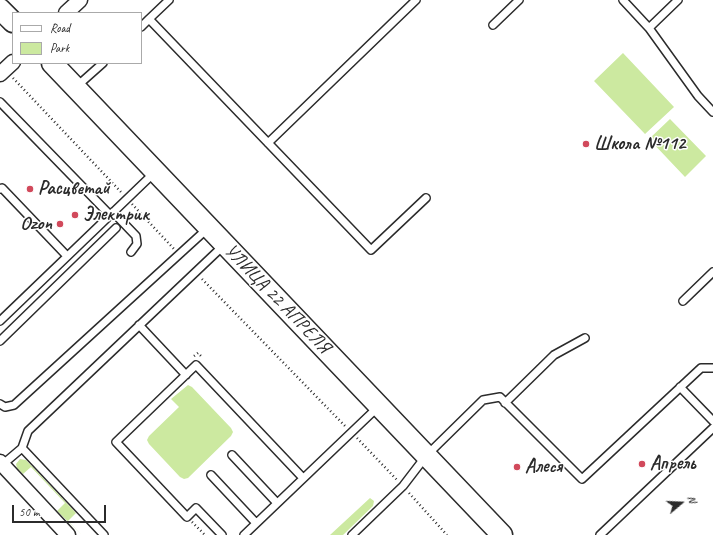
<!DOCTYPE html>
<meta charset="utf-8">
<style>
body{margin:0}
#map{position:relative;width:713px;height:535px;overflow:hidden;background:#fff;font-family:Caveat,sans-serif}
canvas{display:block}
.legend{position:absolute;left:12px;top:12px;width:130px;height:52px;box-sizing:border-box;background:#fff;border:1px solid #aaa;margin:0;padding:5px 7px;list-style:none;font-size:12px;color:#2b2b2b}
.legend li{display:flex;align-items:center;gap:8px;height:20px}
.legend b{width:20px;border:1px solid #aaa}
.north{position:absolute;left:661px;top:483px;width:40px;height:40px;-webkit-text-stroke:3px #fff;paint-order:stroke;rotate:71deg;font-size:11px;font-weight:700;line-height:16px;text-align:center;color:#2b2b2b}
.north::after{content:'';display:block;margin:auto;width:14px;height:18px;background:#2b2b2b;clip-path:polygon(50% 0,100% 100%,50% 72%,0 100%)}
.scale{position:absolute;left:12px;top:505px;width:94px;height:18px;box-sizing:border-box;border:2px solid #2b2b2b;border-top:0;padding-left:5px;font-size:12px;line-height:14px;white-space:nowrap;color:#2b2b2b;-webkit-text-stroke:3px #fff;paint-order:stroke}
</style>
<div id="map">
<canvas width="713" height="535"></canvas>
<ul class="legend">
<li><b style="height:5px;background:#fff"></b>Road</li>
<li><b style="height:11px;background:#cce9a0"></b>Park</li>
</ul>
<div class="north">N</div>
<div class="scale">50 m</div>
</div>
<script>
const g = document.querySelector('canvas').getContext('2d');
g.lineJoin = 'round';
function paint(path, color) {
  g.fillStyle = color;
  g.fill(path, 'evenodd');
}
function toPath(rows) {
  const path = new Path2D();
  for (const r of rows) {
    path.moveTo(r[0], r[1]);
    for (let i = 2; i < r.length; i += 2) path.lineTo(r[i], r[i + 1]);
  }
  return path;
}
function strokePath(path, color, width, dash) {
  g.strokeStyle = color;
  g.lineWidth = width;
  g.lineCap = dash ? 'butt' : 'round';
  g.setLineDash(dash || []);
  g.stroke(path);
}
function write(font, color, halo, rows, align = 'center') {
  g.font = font + ' Caveat,sans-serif';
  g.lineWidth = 3;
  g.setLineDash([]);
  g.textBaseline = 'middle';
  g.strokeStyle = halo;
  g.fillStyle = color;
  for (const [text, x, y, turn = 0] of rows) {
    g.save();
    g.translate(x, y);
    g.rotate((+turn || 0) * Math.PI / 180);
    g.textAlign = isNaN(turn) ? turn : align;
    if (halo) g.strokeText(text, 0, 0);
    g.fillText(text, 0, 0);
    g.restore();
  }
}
paint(toPath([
 [623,53,674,107,645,134,594,81],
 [670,119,706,156,685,177,649,139],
 [188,385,192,387,231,428,233,432,231,436,188,478,184,479,180,477,149,444,147,440,149,436,179,407,171,399],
 [20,459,26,460,76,513,68,521,82,535,57,511,65,503,31,467,23,474,17,468,16,464],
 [370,498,374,501,373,506,343,535,330,535]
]), '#cce9a0');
const service = toPath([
 [623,0,649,28,698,96,713,112],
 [149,19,169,0],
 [493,25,519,0],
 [141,27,149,19,371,250,426,198],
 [649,28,678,0],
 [76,87,103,63],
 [0,102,110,215],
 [268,143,416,0],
 [0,189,2,188,67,256],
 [113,212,136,236,137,244,131,252],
 [683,301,713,272],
 [0,321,154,173],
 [139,325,186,375],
 [0,341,116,228],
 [680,387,713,421],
 [505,403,554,355,585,338],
 [0,404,5,407,14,405,207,229],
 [22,448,104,535],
 [232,455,277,503],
 [2,465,22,448,28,431,223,246],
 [211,475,256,523],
 [222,535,196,508,187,517,116,442,196,365,303,478],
 [244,535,379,406],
 [352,535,403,486,426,456,483,400,500,397,582,479,701,368,713,368],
 [600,535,713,428]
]);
const minor = toPath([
 [66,13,80,0],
 [0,74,13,62],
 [0,462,68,535]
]);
const secondary = toPath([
 [0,9,13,22],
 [52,63,502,535]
]);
strokePath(service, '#2b2b2b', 10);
strokePath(minor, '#2b2b2b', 17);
strokePath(secondary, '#2b2b2b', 23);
strokePath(toPath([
 [13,78,121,192],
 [132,204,174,249],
 [202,279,345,426],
 [194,356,198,353,202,357],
 [357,438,398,481],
 [409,493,447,535],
 [192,522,205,535]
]), '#2b2b2b', 2.5, [1, 3]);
strokePath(service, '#fff', 7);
strokePath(minor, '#fff', 14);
strokePath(secondary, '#fff', 20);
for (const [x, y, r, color] of [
 [586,144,4,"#d1495b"],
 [30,189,4,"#d1495b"],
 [75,215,4,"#d1495b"],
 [60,224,4,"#d1495b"],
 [642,464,4,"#d1495b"],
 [517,467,4,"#d1495b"]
]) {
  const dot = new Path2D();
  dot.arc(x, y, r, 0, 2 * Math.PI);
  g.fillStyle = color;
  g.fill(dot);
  strokePath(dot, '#fff', 1.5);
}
write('bold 19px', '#2b2b2b', '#fff', [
 ["Школа №112",594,144],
 ["Расцветай",38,189],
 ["Электрик",83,215],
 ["Ozon",52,224,"right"],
 ["Апрель",650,464],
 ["Алеся",525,467]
], 'left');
write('19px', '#2b2b2b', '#fff', [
 ["УЛИЦА 22 АПРЕЛЯ",277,299,46]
]);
</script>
